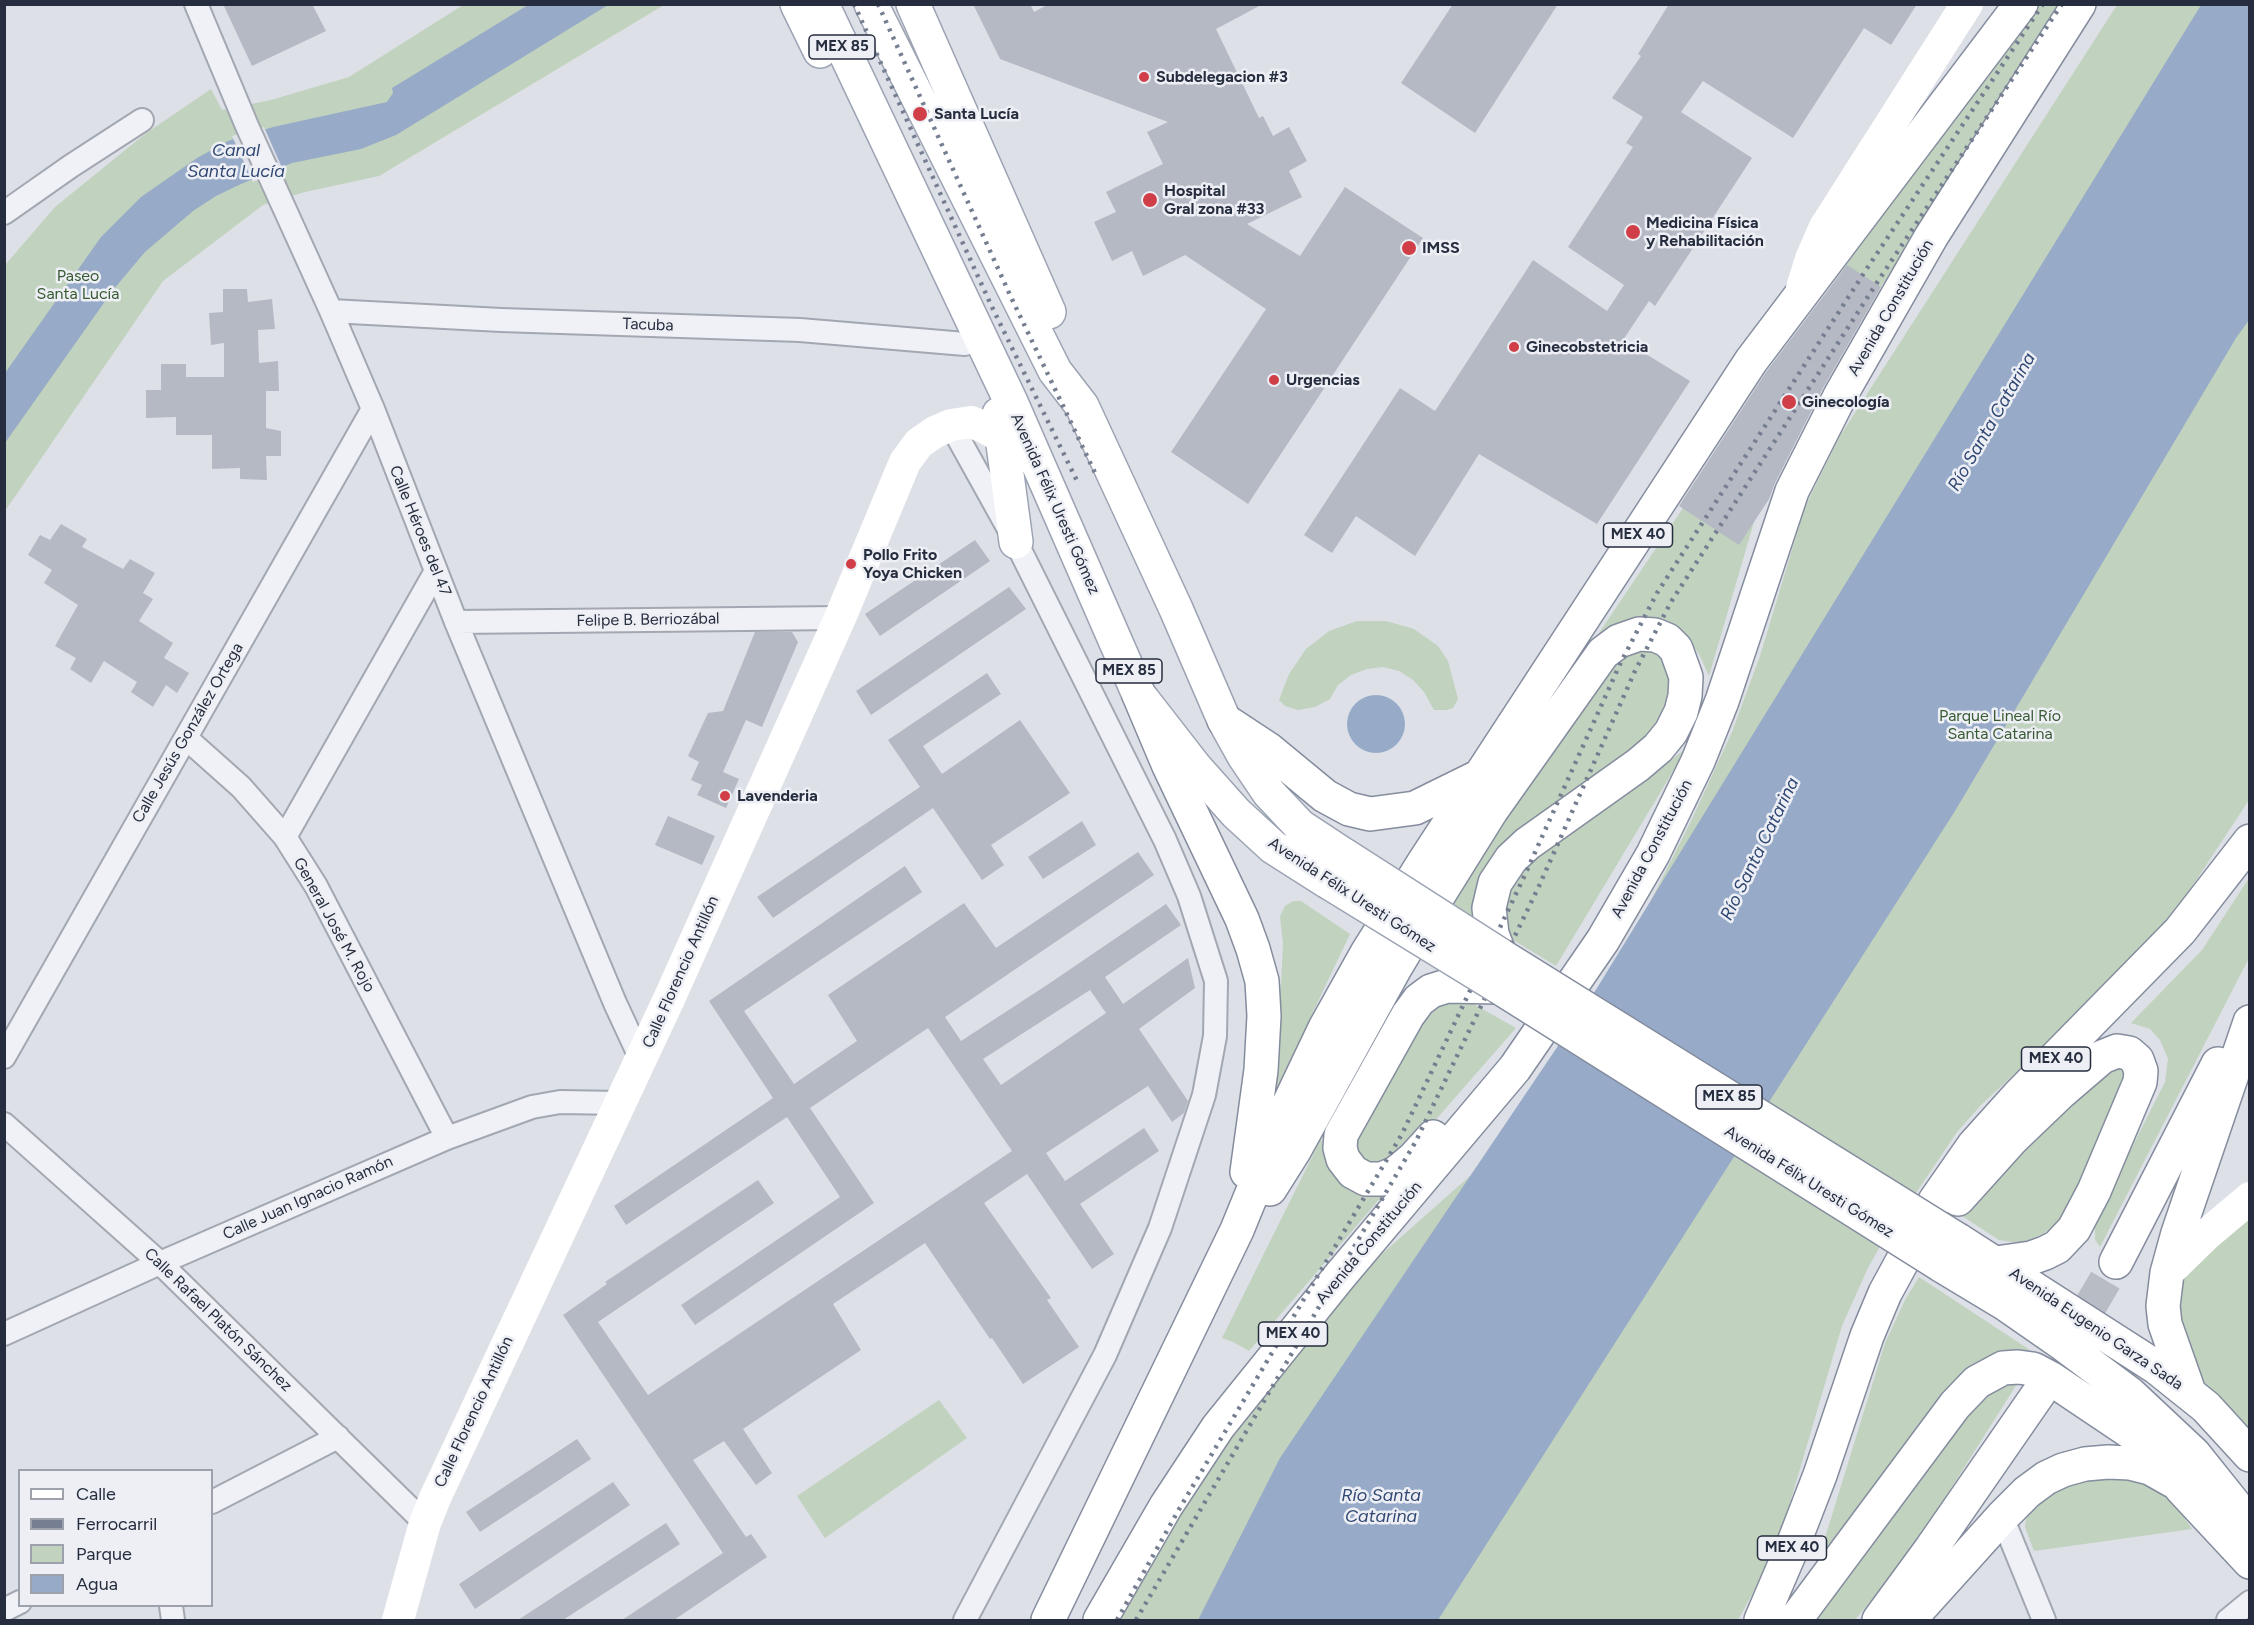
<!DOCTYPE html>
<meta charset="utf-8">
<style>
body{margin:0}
#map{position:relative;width:2254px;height:1625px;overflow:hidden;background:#dde0e7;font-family:Figtree,sans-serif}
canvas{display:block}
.frame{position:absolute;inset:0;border:6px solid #262d3e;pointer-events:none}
.legend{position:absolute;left:18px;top:1469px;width:195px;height:138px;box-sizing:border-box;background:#edeff5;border:2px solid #9da1ac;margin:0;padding:8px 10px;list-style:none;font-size:18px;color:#262d3e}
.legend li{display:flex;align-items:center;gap:12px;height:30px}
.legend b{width:30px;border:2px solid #9da1ac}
</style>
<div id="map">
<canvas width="2254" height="1625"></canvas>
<div class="frame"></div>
<ul class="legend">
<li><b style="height:8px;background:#fff"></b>Calle</li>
<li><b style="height:8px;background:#767e91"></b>Ferrocarril</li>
<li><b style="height:16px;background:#c1d2be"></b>Parque</li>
<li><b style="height:16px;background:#97abc9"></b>Agua</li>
</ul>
</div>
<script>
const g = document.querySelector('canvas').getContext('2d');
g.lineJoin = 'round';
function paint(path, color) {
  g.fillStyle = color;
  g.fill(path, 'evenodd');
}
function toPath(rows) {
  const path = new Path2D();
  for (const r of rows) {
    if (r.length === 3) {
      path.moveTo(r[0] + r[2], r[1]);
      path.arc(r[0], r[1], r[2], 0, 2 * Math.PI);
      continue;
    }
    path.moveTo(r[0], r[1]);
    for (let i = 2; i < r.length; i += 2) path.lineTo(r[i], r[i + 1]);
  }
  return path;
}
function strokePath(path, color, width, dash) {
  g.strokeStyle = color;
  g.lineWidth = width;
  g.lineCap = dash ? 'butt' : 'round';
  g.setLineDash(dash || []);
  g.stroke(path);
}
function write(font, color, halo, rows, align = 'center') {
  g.font = font + ' Figtree,sans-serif';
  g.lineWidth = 5;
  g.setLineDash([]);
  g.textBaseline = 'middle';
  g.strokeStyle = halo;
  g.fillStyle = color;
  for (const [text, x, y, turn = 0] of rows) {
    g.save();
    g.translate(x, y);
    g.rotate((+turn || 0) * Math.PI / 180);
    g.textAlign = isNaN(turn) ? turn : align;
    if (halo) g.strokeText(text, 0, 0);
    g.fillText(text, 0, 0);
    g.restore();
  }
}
paint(toPath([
 [463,5,664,5,379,176,305,192,263,205,163,281,5,511,5,265,55,207,145,134,211,89,222,110,271,100,349,77],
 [2031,5,2073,5,1942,203,1845,335,1756,515,1709,676,1699,654,1689,641,1624,623,1597,636,1844,268],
 [2117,5,2249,5,2249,800,2168,923,2127,969,1982,1104,1957,1132,1879,1248,1867,1270,1842,1326,1782,1530,1767,1567,1738,1620,1114,1620,1177,1509,1321,1308,1506,1144,1634,934,1691,821,1732,732,1760,656,1805,507,1840,436],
 [1357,621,1386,621,1414,629,1438,646,1448,661,1458,699,1453,708,1447,710,1434,710,1424,692,1413,680,1399,671,1383,667,1367,669,1351,675,1338,685,1330,699,1315,707,1298,710,1285,706,1279,700,1289,674,1306,649,1329,631],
 [1660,650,1674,677,1663,726,1485,872,1476,893,1473,920,1443,903,1625,651],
 [1687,748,1556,966,1515,941,1505,928,1506,892,1520,869],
 [2249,878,2249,958,2100,1247,2095,1240,2095,1220,2165,1082,2168,1059,2160,1040,2150,1029,2131,1023,2202,950],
 [1293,901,1301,901,1350,934,1265,1113,1274,1049,1281,983,1283,944,1280,916,1285,906],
 [1454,993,1516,1028,1404,1156,1388,1166,1362,1162,1355,1151,1354,1135,1422,1010],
 [2113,1064,2123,1065,2129,1074,2063,1218,2043,1234,2020,1243,1999,1240,1959,1214],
 [1321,1139,1327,1164,1338,1181,1352,1192,1370,1195,1383,1195,1249,1351,1233,1342,1222,1338],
 [2249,1198,2249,1455,2206,1407,2163,1306,2206,1235],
 [1919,1277,2030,1350,1994,1355,1812,1580,1885,1343,1905,1300],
 [1998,1384,2017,1384,1912,1550,1855,1620,1814,1620,1961,1423],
 [939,1400,967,1438,825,1538,797,1496],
 [2093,1470,2154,1483,2173,1501,2192,1529,2034,1551,2025,1527,2027,1513,2040,1498]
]), '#c1d2be');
paint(toPath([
 [528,5,608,5,396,135,361,149,292,163,241,184,216,196,193,211,145,252,113,290,5,443,5,373,101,237,141,197,197,158,228,141,273,127,387,102,393,93,392,88],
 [2201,5,2249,5,2249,320,2236,338,1955,811,1438,1620,1198,1620,1280,1458,1597,988],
 [1376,724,29]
]), '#97abc9');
paint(toPath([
 [264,127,283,170,253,182,232,136]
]), '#dde0e7');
paint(toPath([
 [223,4,312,4,326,31,252,66],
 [973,4,1030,4,1034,12,1049,4,1263,4,1216,29,1259,118,1263,116,1273,136,1289,127,1307,161,1289,171,1302,197,1247,224,1300,256,1345,187,1423,238,1248,504,1171,452,1266,309,1185,255,1143,276,1132,251,1112,261,1094,222,1116,212,1106,192,1163,164,1147,132,1168,122,1000,59],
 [1453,4,1558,4,1475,133,1401,83],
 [1669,4,1917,4,1891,45,1864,28,1793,138,1703,81,1681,112,1752,158,1655,306,1649,301,1623,340,1690,381,1597,524,1479,454,1415,556,1356,516,1332,553,1304,535,1400,388,1435,411,1533,260,1607,311,1624,285,1568,247,1633,147,1626,143,1643,117,1612,98,1641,56,1638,54],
 [1847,265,1881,287,1823,388,1775,483,1769,499,1739,545,1679,506,1766,372],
 [223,289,247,289,248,302,272,299,275,329,258,330,259,363,278,361,279,391,266,391,266,428,281,431,281,456,266,456,267,480,240,479,240,468,212,469,212,435,176,435,176,417,146,418,146,390,161,390,161,364,186,364,186,377,224,377,224,343,211,345,209,313,223,312],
 [61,524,87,539,82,547,123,569,130,559,155,573,143,593,153,599,139,621,173,643,164,658,189,673,177,693,166,685,153,707,131,692,137,682,104,661,91,683,70,669,76,658,55,646,78,605,44,583,52,570,28,555,40,535,50,540],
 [975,540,990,561,880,636,865,614],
 [1009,587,1026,609,871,715,856,691],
 [755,632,792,632,798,642,762,727,746,720,723,772,739,779,726,808,697,795,702,785,691,780,699,762,688,756,708,713,723,711],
 [987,673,1001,694,923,746,942,774,1020,720,1070,793,991,845,1004,865,982,880,933,808,773,918,757,897,920,787,888,740],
 [668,816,715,836,702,865,655,845],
 [1082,821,1096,845,1043,879,1028,857],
 [1138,852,1154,875,945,1017,961,1041,1047,985,1166,904,1181,925,1105,977,1123,1004,1188,958,1195,988,1139,1029,1188,1101,1184,1113,1172,1122,1148,1086,1046,1153,1065,1181,1144,1128,1159,1151,1080,1204,1114,1254,1092,1269,1027,1174,984,1203,1051,1298,1047,1300,1079,1347,1023,1384,992,1338,990,1339,925,1243,833,1304,861,1350,743,1429,772,1473,756,1485,724,1441,693,1460,746,1537,751,1534,767,1557,674,1620,622,1620,723,1553,563,1315,607,1284,605,1282,758,1180,774,1203,598,1322,648,1395,1012,1151,928,1028,810,1108,874,1203,695,1325,681,1305,840,1197,787,1117,626,1225,614,1206,773,1098,709,1001,905,866,922,892,744,1011,794,1084,857,1041,828,995,964,903,996,948],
 [1090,990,1106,1013,1001,1085,983,1059],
 [577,1439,591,1459,480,1532,466,1512],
 [613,1482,630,1505,475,1609,459,1584],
 [666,1523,680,1544,563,1620,518,1620]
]), '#b4b9c4');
strokePath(toPath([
 [2039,1393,2116,1262]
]), '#b8bcc5', 33, [33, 16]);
const street = toPath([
 [196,4,247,126,331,311,373,409,456,622,615,1003,641,1059],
 [4,213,71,166,142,120],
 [331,311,501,320,800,330,965,344],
 [951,425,1016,542,1165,840,1189,896,1216,981,1215,1036,1204,1095,1160,1228,1105,1355,965,1620],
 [456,622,840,618],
 [186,738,241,787,285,837,316,886,447,1138],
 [285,837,436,571],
 [4,1057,373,409],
 [4,1124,160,1263,425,1523],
 [4,1334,160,1263,447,1138,532,1107,560,1102,621,1103],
 [212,1502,338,1437],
 [2002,1517,2044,1620],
 [171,1606,173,1620],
 [4,1610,20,1602],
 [2228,1620,2250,1602]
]);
const primary = toPath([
 [797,4,820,51],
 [822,4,1011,402,1139,695,1195,767,1236,813,1273,847,1328,882],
 [871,4,1055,371,1082,406,1176,609,1224,720,1244,756,1269,793,1300,826,1344,855],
 [913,4,1049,312],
 [999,414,1016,542]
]);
const highway = toPath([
 [1139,695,1169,766,1242,919,1253,949,1262,981,1264,1016,1261,1070,1247,1172],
 [1224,720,1268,749,1325,796,1349,809,1370,814,1415,808,1478,777],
 [1433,1137,1413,1159,1396,1173,1382,1179,1366,1179,1353,1172,1343,1159,1340,1148,1341,1135,1408,1015,1419,1000,1431,991,1447,986,1499,987],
 [1270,1189,1294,1151,1395,968,1438,896,1491,811,1603,653,1619,641,1639,634,1655,635,1667,640,1676,649,1686,677,1685,696,1681,712,1671,732,1658,748,1638,765,1527,844,1511,859,1495,883,1489,908,1492,934,1500,955],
 [1958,1199,2013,1138,2060,1093,2102,1057,2117,1051,2129,1053,2137,1060,2141,1071,2140,1082,2094,1191,2074,1229,2057,1247,2045,1253,2031,1258,1996,1263],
 [1958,1240,2156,1367,2206,1407,2250,1455],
 [2116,1262,2218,1064],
 [1941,1265,2004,1303,2063,1344,2130,1394,2194,1454,2250,1524],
 [2189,1392,2165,1324,2163,1306,2167,1273,2178,1233,2250,1022],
 [1048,1620,1237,1230,1286,1110,1325,1028,1367,953,1424,862,1751,361,2021,4],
 [1100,1620,1166,1506,1218,1427,1339,1277,1515,1068,1603,940,1653,854,1698,761,1722,701,1792,491,1840,396,1931,237,2079,4],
 [1761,1620,1791,1550,1820,1475,1867,1336,1885,1293,1935,1201,1974,1145,2019,1095,2180,931,2250,841],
 [1795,1620,1955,1405,1977,1382,2003,1368,2018,1367,2033,1369,2050,1378,2132,1433,2150,1450,2182,1489,2250,1562],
 [1879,1620,1931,1549,2039,1393],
 [1909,1620,2002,1517,2027,1492,2046,1478,2063,1470,2085,1464,2108,1462,2130,1463,2150,1468,2173,1481]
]);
strokePath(street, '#a2a7b1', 26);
strokePath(primary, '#9ca3b3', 36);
strokePath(highway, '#848c9e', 36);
strokePath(street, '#f0f1f6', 22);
strokePath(toPath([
 [1802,288,1811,259,1825,227,1967,4],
 [2167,1273,2206,1235,2250,1198],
 [398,1620,425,1523,435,1498,669,999,840,618,905,462,919,443,935,432,951,425,971,422,984,427,1021,448]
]), '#fff', 32);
strokePath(primary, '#fff', 33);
strokePath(highway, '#fff', 33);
strokePath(toPath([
 [854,4,991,305,1079,485],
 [878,4,1010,295,1097,477],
 [1117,1620,1178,1511,1402,1134,1523,879,1620,664,1657,593,1864,273,2043,4],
 [1136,1620,1416,1141,1539,886,1635,671,1671,602,1878,281,2062,4]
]), '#767e91', 4.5, [3, 6]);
const primaryBridge = toPath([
 [1344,855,1500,955],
 [1328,882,1499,987]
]);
const highwayBridge = toPath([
 [1500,955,1958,1240],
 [1499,987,1941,1265]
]);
strokePath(primaryBridge, '#9ca3b3', 36, []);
strokePath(highwayBridge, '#848c9e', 36, []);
strokePath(primaryBridge, '#fff', 33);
strokePath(highwayBridge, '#fff', 33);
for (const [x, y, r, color] of [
 [1144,77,6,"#d03e47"],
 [920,114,8,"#d03e47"],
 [1150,200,8,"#d03e47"],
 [1633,232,8,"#d03e47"],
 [1409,248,8,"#d03e47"],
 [1514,347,6,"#d03e47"],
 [1274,380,6,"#d03e47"],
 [1789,402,8,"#d03e47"],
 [851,564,6,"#d03e47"],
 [725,796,6,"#d03e47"]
]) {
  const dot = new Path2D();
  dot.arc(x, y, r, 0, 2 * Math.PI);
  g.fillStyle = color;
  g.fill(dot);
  strokePath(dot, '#edeff5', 2);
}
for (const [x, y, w] of [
 [842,47,66],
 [1638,535,69],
 [1129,671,66],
 [2056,1059,69],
 [1729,1097,66],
 [1293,1334,69],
 [1792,1548,69]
]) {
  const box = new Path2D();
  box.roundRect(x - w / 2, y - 12, w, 24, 4.5);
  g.fillStyle = '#edeff5';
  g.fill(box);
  strokePath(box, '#262d3e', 1.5);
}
write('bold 15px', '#262d3e', null, [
 ["MEX 85",842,47],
 ["MEX 40",1638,535],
 ["MEX 85",1129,671],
 ["MEX 40",2056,1059],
 ["MEX 85",1729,1097],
 ["MEX 40",1293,1334],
 ["MEX 40",1792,1548]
]);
write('bold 16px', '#262d3e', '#edeff5', [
 ["Subdelegacion #3",1156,77],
 ["Santa Lucía",934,114],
 ["Hospital",1164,191],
 ["Gral zona #33",1164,209],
 ["Medicina Física",1646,223],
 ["y Rehabilitación",1646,241],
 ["IMSS",1422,248],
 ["Ginecobstetricia",1526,347],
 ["Urgencias",1286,380],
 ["Ginecología",1802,402],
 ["Pollo Frito",863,555],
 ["Yoya Chicken",863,573],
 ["Lavenderia",737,796]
], 'left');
write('16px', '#375a33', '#edeff5', [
 ["Paseo",78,276],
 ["Santa Lucía",78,294],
 ["Parque Lineal Río",2000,716],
 ["Santa Catarina",2000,734]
]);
write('16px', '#262d3e', '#edeff5', [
 ["Avenida Constitución",1891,308,-60],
 ["Tacuba",648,325,2],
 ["Avenida Félix Uresti Gómez",1055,504,66],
 ["Calle Héroes del 47",420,531,68],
 ["Felipe B. Berriozábal",648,620,-1],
 ["Calle Jesús González Ortega",188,733,-60],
 ["Avenida Constitución",1652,849,-62],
 ["Avenida Félix Uresti Gómez",1352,895,33],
 ["General José M. Rojo",334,925,61],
 ["Calle Florencio Antillón",681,972,-66],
 ["Avenida Félix Uresti Gómez",1809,1182,32],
 ["Calle Juan Ignacio Ramón",308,1198,-24],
 ["Avenida Constitución",1369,1243,-50],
 ["Calle Rafael Platón Sánchez",218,1320,44],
 ["Avenida Eugenio Garza Sada",2096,1329,34],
 ["Calle Florencio Antillón",474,1412,-65]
]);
write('italic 18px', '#304873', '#edeff5', [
 ["Canal",236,151],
 ["Santa Lucía",236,172],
 ["Río Santa Catarina",1992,422,-60],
 ["Río Santa Catarina",1760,849,-64],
 ["Río Santa",1381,1496],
 ["Catarina",1381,1517]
]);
</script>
